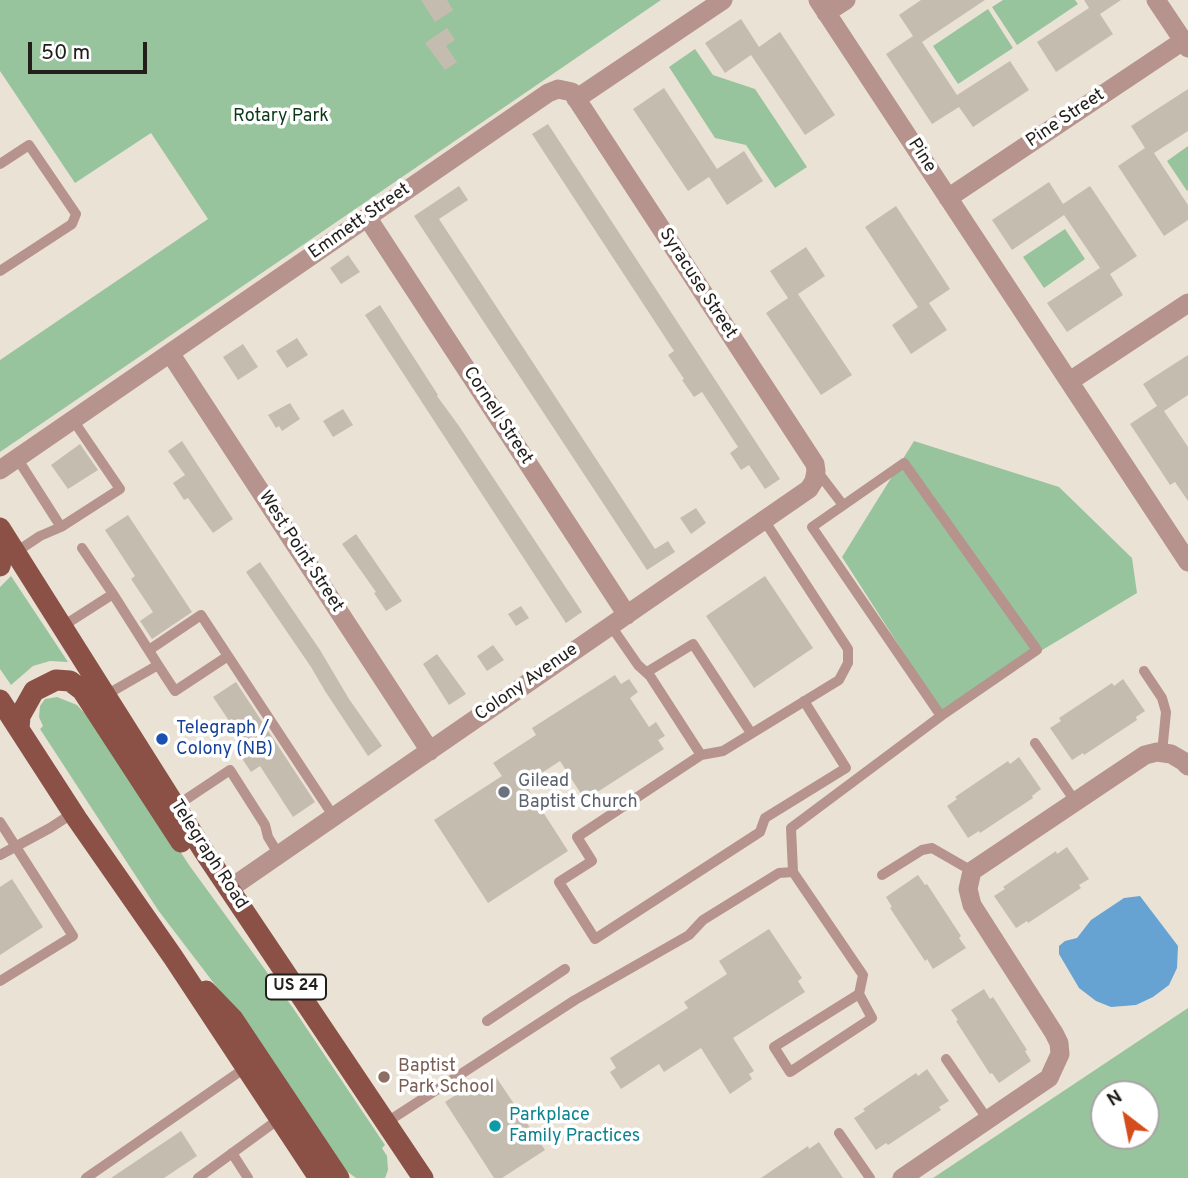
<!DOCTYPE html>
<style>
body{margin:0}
#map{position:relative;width:1188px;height:1178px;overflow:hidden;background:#ebe2d6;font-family:Overpass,sans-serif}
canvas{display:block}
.north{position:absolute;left:1090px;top:1080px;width:70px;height:70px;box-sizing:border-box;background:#fff;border:2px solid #a7a5a3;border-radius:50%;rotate:328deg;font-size:19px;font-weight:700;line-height:28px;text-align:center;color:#221e1a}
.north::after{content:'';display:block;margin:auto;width:24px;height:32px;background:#d54d1d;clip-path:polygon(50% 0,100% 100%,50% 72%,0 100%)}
.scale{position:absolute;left:28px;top:42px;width:119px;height:32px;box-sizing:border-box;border:4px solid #221e1a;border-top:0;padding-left:9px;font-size:21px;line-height:24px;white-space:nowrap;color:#221e1a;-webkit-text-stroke:5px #fff;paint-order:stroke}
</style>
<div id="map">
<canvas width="1188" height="1178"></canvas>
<div class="north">N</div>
<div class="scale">50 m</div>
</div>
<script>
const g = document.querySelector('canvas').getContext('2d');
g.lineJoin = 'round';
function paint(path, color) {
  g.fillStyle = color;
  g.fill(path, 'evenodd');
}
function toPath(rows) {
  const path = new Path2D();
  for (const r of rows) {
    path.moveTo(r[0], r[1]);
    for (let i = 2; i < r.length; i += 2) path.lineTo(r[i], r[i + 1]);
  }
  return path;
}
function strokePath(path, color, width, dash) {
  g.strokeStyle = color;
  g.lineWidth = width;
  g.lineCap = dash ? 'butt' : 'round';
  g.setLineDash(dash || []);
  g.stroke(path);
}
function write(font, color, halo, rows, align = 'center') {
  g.font = font + ' Overpass,sans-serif';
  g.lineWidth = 7;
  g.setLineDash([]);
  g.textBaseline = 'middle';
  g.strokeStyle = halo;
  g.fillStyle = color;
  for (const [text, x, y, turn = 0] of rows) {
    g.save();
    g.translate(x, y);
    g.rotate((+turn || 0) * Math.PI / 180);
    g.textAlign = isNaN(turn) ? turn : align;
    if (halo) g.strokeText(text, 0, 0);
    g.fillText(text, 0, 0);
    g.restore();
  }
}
paint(toPath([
 [0,0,661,0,0,452,0,360,208,219,151,133,75,183,0,71],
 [1003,0,1075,0,1078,4,1017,45,992,7],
 [988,9,1013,48,958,84,933,46],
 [695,49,713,75,755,89,807,167,775,188,746,145,715,138,669,67],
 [1188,146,1188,190,1187,191,1167,161],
 [1065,229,1085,259,1044,288,1023,257],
 [914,441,1059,487,1132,558,1137,593,941,711,842,557],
 [11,576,68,662,50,661,33,666,11,685,0,669,0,587],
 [57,697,77,705,91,720,94,718,189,865,293,1008,385,1145,382,1148,387,1156,388,1170,385,1178,356,1178,345,1170,232,1007,158,910,40,729,43,726,39,717,40,706,45,699],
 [1188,1008,1188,1178,933,1178],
 [1104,1094,1146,1094,1146,1136,1104,1136]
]), '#98c49d');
paint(toPath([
 [1140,896,1178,946,1177,968,1169,985,1153,997,1136,1005,1111,1007,1096,1001,1079,988,1059,954,1059,946,1065,941,1077,938,1091,920,1124,898]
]), '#66a2d2');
paint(toPath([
 [421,0,447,0,453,10,435,22],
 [921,0,985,0,922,42,957,95,1010,61,1029,90,973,127,959,107,932,124,886,54,913,36,899,15],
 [1084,0,1121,0,1100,14,1113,34,1056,72,1037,42,1089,8],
 [741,19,759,47,780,32,835,115,805,135,751,55,725,73,705,43],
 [447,28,455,40,446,46,457,62,445,70,425,43],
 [664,88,717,169,744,151,763,181,727,205,709,177,688,191,633,109],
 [1188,89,1188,131,1154,153,1188,205,1188,220,1164,236,1118,166,1145,148,1131,126],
 [548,124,780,479,765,489,749,465,741,470,730,453,738,447,702,392,694,397,682,380,684,379,668,355,674,351,532,134],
 [1049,182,1063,204,1090,186,1137,256,1110,274,1123,295,1067,332,1047,303,1100,268,1064,215,1012,250,992,220],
 [459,186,468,200,439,219,651,543,655,549,668,541,675,552,647,570,414,216],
 [896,206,950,289,929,303,947,330,911,354,892,325,918,307,865,227],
 [806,247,825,276,798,294,852,375,821,395,766,313,788,298,770,271],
 [348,255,360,272,341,284,330,268],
 [380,305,438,395,437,396,459,426,582,612,566,623,365,315],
 [297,338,308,355,287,368,276,351],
 [243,344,258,367,238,380,223,357],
 [1188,355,1188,395,1164,411,1188,447,1188,501,1175,482,1170,485,1130,424,1157,406,1143,384],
 [290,403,300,419,282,431,279,426,276,428,268,415],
 [343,409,353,425,333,437,323,421],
 [182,441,233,519,213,533,188,498,184,500,173,483,185,475,168,451],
 [80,444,98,470,68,489,51,465],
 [696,508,706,523,691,534,680,518],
 [128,515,192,612,152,639,140,621,153,612,131,579,135,576,105,530],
 [356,534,402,601,386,611,374,593,376,592,342,544],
 [260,562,320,650,349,699,382,746,368,756,325,691,311,667,246,572],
 [765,576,813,648,754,688,706,616],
 [521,606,529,618,516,626,508,614],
 [493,645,504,660,487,671,477,656],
 [437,654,466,694,449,705,423,664],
 [615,675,621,684,629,679,638,692,630,698,649,727,656,722,665,736,658,740,664,749,585,800,560,761,525,784,568,851,488,903,434,820,502,776,493,763,536,735,532,728],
 [1123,679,1145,711,1136,717,1137,720,1084,755,1083,753,1072,760,1050,728,1061,721,1059,718,1112,683,1114,686],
 [236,682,315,802,293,817,260,766,251,772,239,754,248,749,213,697],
 [1019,757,1041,789,1032,796,1033,798,980,833,979,831,968,838,947,806,957,799,955,797,1008,761,1010,764],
 [1067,847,1089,879,1079,885,1081,888,1028,923,1027,921,1016,928,994,896,1005,889,1003,887,1056,851,1057,854],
 [918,875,925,885,927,884,961,936,959,938,966,948,933,969,927,959,925,961,890,908,892,907,886,897],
 [12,879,43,927,0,955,0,887],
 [769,929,802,978,798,981,805,992,733,1038,754,1071,749,1074,752,1079,730,1094,701,1048,664,1072,659,1064,621,1089,610,1072,616,1068,610,1058,688,1008,684,1002,727,974,719,961],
 [984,989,990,999,993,997,1027,1050,1025,1051,1031,1061,999,1083,992,1073,990,1074,956,1021,958,1020,951,1010],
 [927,1069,949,1101,939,1107,941,1110,888,1145,886,1143,876,1150,854,1118,865,1111,863,1109,916,1073,918,1076],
 [496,1077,545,1150,502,1178,494,1178,445,1102,471,1085,475,1090],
 [181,1131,197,1156,164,1178,111,1178],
 [819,1142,843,1178,761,1178,808,1146,809,1149]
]), '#c5bcb0');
strokePath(toPath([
 [0,164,29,145,76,214,72,224,0,271],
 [817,471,843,505],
 [61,527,120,489,73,420],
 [82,548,113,594],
 [16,552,40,536,61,527,17,458],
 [63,626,113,594,158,665,106,695],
 [611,626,638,665,650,676,701,755,577,837,592,861,559,882,595,939,760,832,765,818,846,768,804,701],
 [149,650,201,615,228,656,175,691,158,665],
 [228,656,334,817],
 [1144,671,1162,698,1166,712,1162,753],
 [647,672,693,644,751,733],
 [1035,743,1075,801],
 [701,755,723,751,839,680,848,663,848,649,764,520],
 [176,806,230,770,265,825,268,837,279,855],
 [0,822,73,936,0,981],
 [0,855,50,828,73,813],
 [793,872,791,828,941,716,1037,650,904,463,812,527,941,716],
 [882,875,922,850,932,848,972,871],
 [487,1021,565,969],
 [946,1059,988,1120],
 [387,1122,575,1000,689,935,703,920,779,873,793,872,863,975,859,994,774,1047,790,1072,872,1018,859,994],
 [839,1133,870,1178],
 [232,1153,248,1178],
 [86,1178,245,1068],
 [198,1178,279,1119]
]), '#b6948d', 10);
strokePath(toPath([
 [818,0,1188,562],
 [1156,0,1188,48],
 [826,13,846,0],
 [576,99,723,0],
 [948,198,1183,41],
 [367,217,627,615],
 [170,353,430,751],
 [1070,381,1188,303],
 [0,470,548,93,558,89,572,92,815,464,816,471,814,481,809,489,229,889],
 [902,1178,1049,1078,1060,1054,1059,1043,1054,1033,972,905,968,889,972,871,1145,755,1157,752,1171,754,1183,761,1188,766]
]), '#b6948d', 19);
strokePath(toPath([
 [0,528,205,853,423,1178],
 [0,566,6,538],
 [0,700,77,819,173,957,319,1178],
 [19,729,20,716,34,691,56,680,70,681,82,690,181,842],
 [206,991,233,1019,339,1178]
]), '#8b5146', 21);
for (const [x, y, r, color] of [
 [162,739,7,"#1a4fb4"],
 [504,792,7,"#6b7280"],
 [384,1077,7,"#8d6e63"],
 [495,1126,7,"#0f9aa8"]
]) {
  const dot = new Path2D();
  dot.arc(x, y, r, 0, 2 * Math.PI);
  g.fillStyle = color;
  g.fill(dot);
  strokePath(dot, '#fff', 2.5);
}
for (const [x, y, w] of [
 [296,987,60]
]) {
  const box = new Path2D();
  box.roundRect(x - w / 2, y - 12.5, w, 25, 5);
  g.fillStyle = '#fff';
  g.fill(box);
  strokePath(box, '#221e1a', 2);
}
write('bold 16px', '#221e1a', null, [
 ["US 24",296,987]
]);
write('18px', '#0c3817', '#fff', [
 ["Rotary Park",281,117]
]);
write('18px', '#221e1a', '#fff', [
 ["Pine Street",1066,119,-34],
 ["Pine",921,156,57],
 ["Emmett Street",360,222,-35],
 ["Syracuse Street",697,284,57],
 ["Cornell Street",497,416,57],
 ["West Point Street",300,552,57],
 ["Colony Avenue",527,683,-35],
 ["Telegraph Road",208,855,57]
]);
write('18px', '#164399', '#fff', [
 ["Telegraph /",176,729],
 ["Colony (NB)",176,750]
], 'left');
write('18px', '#5b616d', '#fff', [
 ["Gilead",518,782],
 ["Baptist Church",518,803]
], 'left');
write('18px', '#785e54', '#fff', [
 ["Baptist",398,1067],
 ["Park School",398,1088]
], 'left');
write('18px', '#0d838f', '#fff', [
 ["Parkplace",509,1116],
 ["Family Practices",509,1137]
], 'left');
</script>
